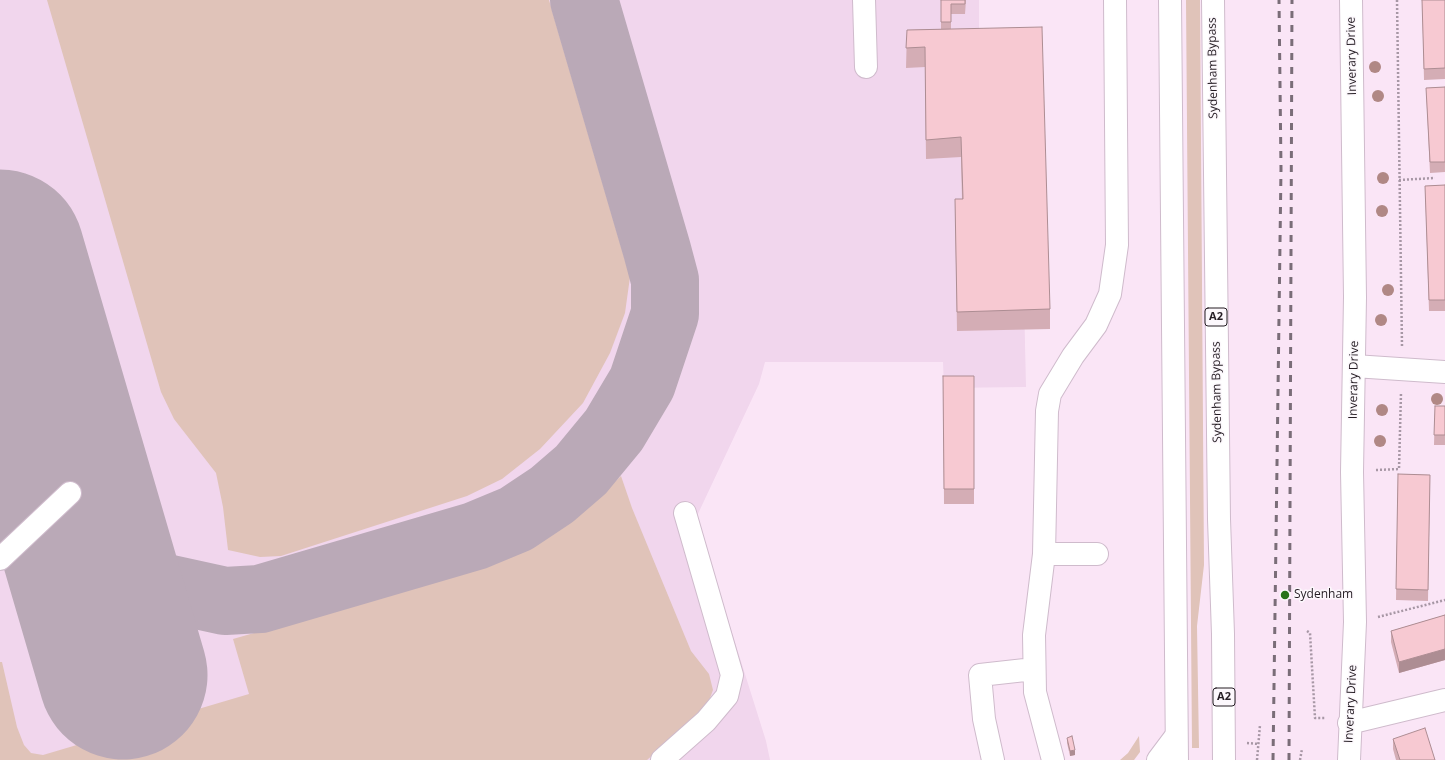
<!DOCTYPE html>
<style>
body{margin:0}
canvas{display:block;background:#fae5f6}
</style>
<canvas width="1445" height="760"></canvas>
<script>
const g = document.querySelector('canvas').getContext('2d');
g.lineJoin = 'round';
function paint(path, color) {
  g.fillStyle = color;
  g.fill(path, 'evenodd');
}
function toPath(rows) {
  const path = new Path2D();
  for (const r of rows) {
    path.moveTo(r[0], r[1]);
    for (let i = 2; i < r.length; i += 2) path.lineTo(r[i], r[i + 1]);
  }
  return path;
}
function strokePath(path, color, width, dash) {
  g.strokeStyle = color;
  g.lineWidth = width;
  g.lineCap = dash ? 'butt' : 'round';
  g.setLineDash(dash || []);
  g.stroke(path);
}
function write(font, color, halo, rows, align = 'center') {
  g.font = font + ' "Open Sans",sans-serif';
  g.lineWidth = 3;
  g.setLineDash([]);
  g.textBaseline = 'middle';
  g.strokeStyle = halo;
  g.fillStyle = color;
  for (const [text, x, y, turn = 0] of rows) {
    g.save();
    g.translate(x, y);
    g.rotate((+turn || 0) * Math.PI / 180);
    g.textAlign = isNaN(turn) ? turn : align;
    if (halo) g.strokeText(text, 0, 0);
    g.fillText(text, 0, 0);
    g.restore();
  }
}
paint(toPath([
 [0,0,979,0,979,40,1018,39,1026,387,944,388,943,362,765,362,759,384,696,518,766,741,770,760,0,760]
]), '#f1d6ed');
paint(toPath([
 [47,0,549,0,630,277,625,313,610,353,583,403,540,449,502,479,467,496,281,556,260,557,228,550,223,507,216,473,174,419,161,392],
 [1186,0,1200,0,1204,565,1197,626,1199,748,1192,748],
 [621,476,632,508,691,651,709,674,713,690,707,706,647,760,0,760,0,662,2,662,17,727,24,745,31,753,43,755,249,694,233,639,488,566,532,545,572,521],
 [1139,736,1140,752,1134,760,1120,760,1128,753]
]), '#e0c3b9');
strokePath(toPath([
 [70,493,98,537,126,566,161,587,225,601,260,599,475,536,516,519,552,495,581,470,614,430,642,383,665,314,665,280,657,250,584,0]
]), '#baa9b7', 68);
strokePath(toPath([
 [0,254,123,675]
]), '#baa9b7', 169);
const minor = toPath([
 [864,0,866,67],
 [1354,366,1445,372],
 [1044,554,1097,554],
 [0,559,70,493],
 [1349,723,1445,700],
 [662,760,706,721,727,696,732,675,685,513],
 [993,760,984,719,980,675,1034,669],
 [1053,760,1035,692,1034,635,1044,554,1047,411,1050,394,1073,356,1096,325,1110,294,1117,245,1115,0],
 [1158,760,1176,736],
 [1349,760,1355,622,1352,472,1355,297,1351,0]
]);
const highway = toPath([
 [1170,0,1177,760],
 [1213,0,1219,519,1223,634,1224,760]
]);
strokePath(minor, '#cfbbcc', 24);
strokePath(highway, '#cfbbcc', 24);
strokePath(toPath([
 [1397,0,1402,346],
 [1399,180,1435,178],
 [1376,470,1399,469,1401,393],
 [1378,617,1445,600],
 [1307,631,1310,633,1315,718,1326,718],
 [1247,743,1259,744],
 [1257,760,1260,725],
 [1300,760,1302,749]
]), '#a797a5', 2.5, [2, 2]);
strokePath(minor, '#fff', 22);
strokePath(highway, '#fff', 22);
strokePath(toPath([
 [1273,760,1281,169,1279,0],
 [1289,760,1292,0]
]), '#7a6d78', 3, [7, 7]);
g.fillStyle = '#b08885';
for (const [x, y] of [
 [1375,67],
 [1378,96],
 [1383,178],
 [1382,211],
 [1388,290],
 [1381,320],
 [1437,399],
 [1382,410],
 [1380,441]
]) {
  g.beginPath();
  g.arc(x, y, 6, 0, 2 * Math.PI);
  g.fill();
}
paint(toPath([
 [941,0,966,0,965,14,951,14,951,29,1050,309,1050,329,957,331,955,199,962,199,961,157,926,159,925,67,906,68,907,30,941,29],
 [1422,0,1445,0,1445,79,1424,80],
 [1445,87,1445,172,1430,173,1426,88],
 [1445,185,1445,311,1429,311,1425,186],
 [943,376,974,489,974,504,944,504],
 [1435,406,1445,406,1445,445,1434,445],
 [1398,474,1430,475,1428,601,1396,600],
 [1445,615,1445,660,1399,673,1391,642,1391,631],
 [1067,738,1075,755,1070,756,1067,743],
 [1393,739,1435,760,1396,760,1393,749]
]), '#d4adb5');
paint(toPath([
 [1445,649,1445,660,1399,673,1399,662],
 [1075,750,1075,755,1070,756,1070,751]
]), '#ad8d93');
const building = toPath([
 [941,0,965,0,965,4,951,4,951,22,941,22,941,0],
 [1422,0,1445,0,1445,68,1424,69,1422,0],
 [1042,27,1050,309,957,312,955,199,963,199,961,137,926,140,925,47,906,48,907,30,1042,27],
 [1445,87,1445,162,1430,162,1426,88,1445,87],
 [1445,185,1445,300,1429,300,1425,186,1445,185],
 [943,376,974,376,974,489,944,489,943,376],
 [1435,406,1445,406,1445,435,1434,435,1435,406],
 [1398,474,1430,475,1428,590,1396,589,1398,474],
 [1445,615,1445,649,1399,662,1391,631,1445,615],
 [1425,728,1435,760,1400,760,1393,739,1425,728],
 [1072,736,1075,750,1070,751,1067,738,1072,736]
]);
paint(building, '#f7c9d2');
strokePath(building, '#ad8d93', 1);
for (const [x, y, r, color] of [
 [1285,595,5,"#277319"]
]) {
  const dot = new Path2D();
  dot.arc(x, y, r, 0, 2 * Math.PI);
  g.fillStyle = color;
  g.fill(dot);
  strokePath(dot, '#fcf8fc', 1.5);
}
for (const [x, y, w] of [
 [1216,317,22],
 [1224,697,22]
]) {
  const box = new Path2D();
  box.roundRect(x - w / 2, y - 9, w, 18, 3);
  g.fillStyle = '#fcf8fc';
  g.fill(box);
  strokePath(box, '#241c23', 1);
}
write('bold 11px', '#241c23', null, [
 ["A2",1216,317],
 ["A2",1224,697]
]);
write('12px', '#241c23', '#fcf8fc', [
 ["Inverary Drive",1352,56,-91],
 ["Sydenham Bypass",1213,68,-91],
 ["Inverary Drive",1354,380,-89],
 ["Sydenham Bypass",1217,392,-91],
 ["Inverary Drive",1351,704,-87]
]);
write('12px', '#241c23', '#fcf8fc', [
 ["Sydenham",1294,595]
], 'left');
</script>
